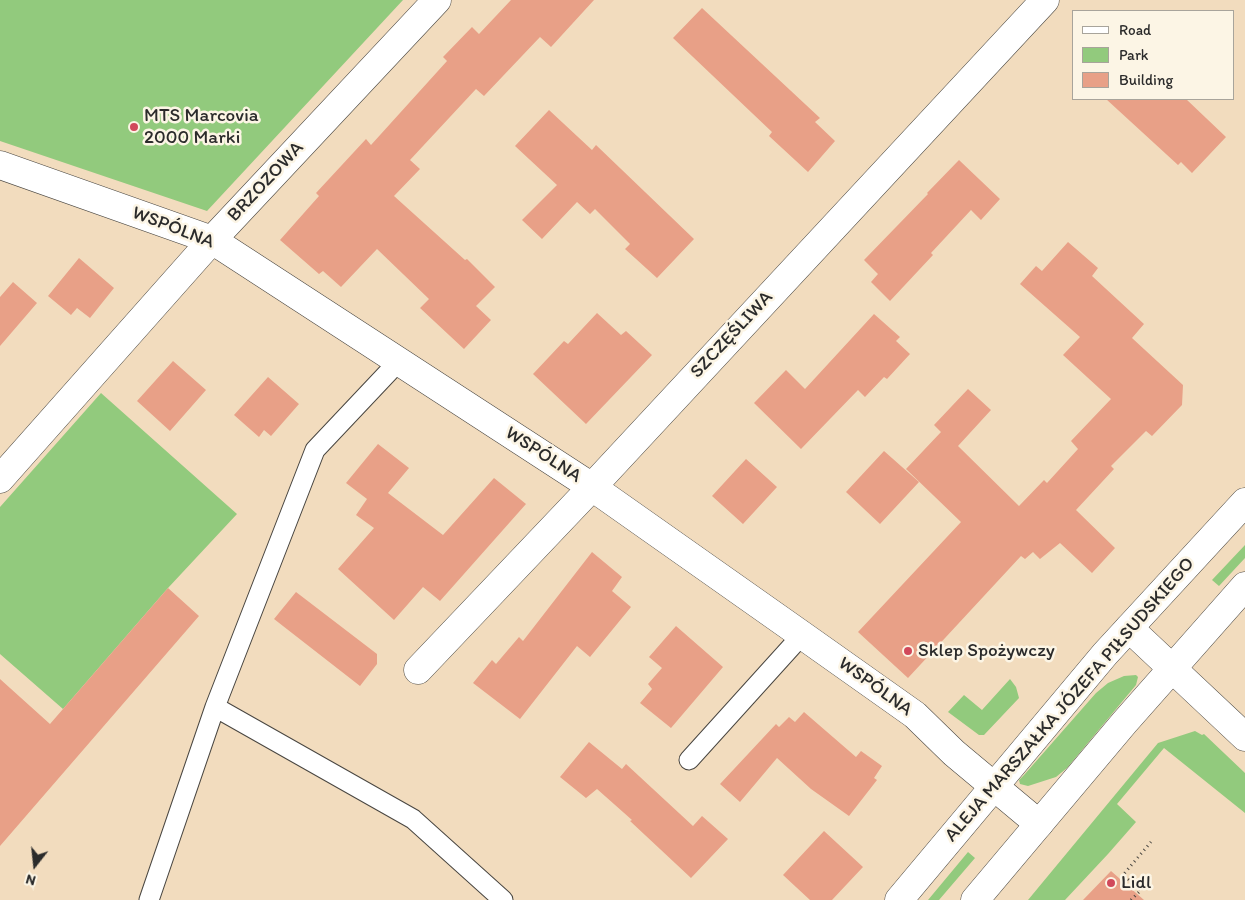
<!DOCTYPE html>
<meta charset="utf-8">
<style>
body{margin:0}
#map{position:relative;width:1245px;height:900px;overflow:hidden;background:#f2dcbe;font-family:Itim,sans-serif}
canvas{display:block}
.legend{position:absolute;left:1072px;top:10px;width:162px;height:90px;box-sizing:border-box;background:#fcf5e5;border:1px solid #a8a49b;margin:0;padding:6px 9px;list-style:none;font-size:15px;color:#2b2b2b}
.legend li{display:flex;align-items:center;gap:10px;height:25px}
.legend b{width:25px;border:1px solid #a8a49b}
.north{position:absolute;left:10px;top:840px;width:50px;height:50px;-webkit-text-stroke:4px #fcf5e5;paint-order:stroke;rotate:196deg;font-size:14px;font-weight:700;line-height:20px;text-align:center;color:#2b2b2b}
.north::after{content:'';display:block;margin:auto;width:18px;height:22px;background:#2b2b2b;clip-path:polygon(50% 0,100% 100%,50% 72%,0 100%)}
</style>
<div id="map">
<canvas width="1245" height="900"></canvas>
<ul class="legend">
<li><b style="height:6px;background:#fff"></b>Road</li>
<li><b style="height:14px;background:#92ca7d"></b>Park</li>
<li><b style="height:14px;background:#e8a087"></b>Building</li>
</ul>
<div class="north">N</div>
</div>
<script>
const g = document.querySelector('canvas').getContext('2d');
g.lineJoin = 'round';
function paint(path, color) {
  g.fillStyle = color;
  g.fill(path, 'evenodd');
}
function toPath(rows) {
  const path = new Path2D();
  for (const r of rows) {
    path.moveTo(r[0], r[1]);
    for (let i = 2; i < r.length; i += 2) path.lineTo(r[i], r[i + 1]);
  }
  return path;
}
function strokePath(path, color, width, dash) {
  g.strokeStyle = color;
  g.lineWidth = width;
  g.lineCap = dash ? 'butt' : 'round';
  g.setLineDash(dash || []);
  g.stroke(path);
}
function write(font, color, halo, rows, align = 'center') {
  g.font = font + ' Itim,sans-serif';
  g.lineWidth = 5;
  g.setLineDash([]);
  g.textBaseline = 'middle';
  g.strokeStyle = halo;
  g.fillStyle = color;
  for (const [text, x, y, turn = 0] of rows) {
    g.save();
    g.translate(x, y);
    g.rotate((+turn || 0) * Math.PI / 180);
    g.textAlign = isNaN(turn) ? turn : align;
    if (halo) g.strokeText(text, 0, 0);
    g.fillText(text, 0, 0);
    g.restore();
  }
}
paint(toPath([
 [0,0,403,0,207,211,0,141],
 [101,393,237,514,168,588,63,709,0,654,0,507],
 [1245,545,1245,558,1219,586,1212,580],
 [1136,675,1138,677,1136,685,1067,768,1056,777,1028,786,1020,784,1019,780,1024,775,1096,693,1108,683,1124,676],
 [1010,679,1016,687,1019,698,984,735,979,735,948,712,964,695,982,710],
 [1195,731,1202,735,1204,734,1245,773,1245,813,1164,748,1117,804,1136,822,1108,854,1065,900,1028,900,1158,743],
 [968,852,975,858,939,900,928,900]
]), '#92ca7d');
paint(toPath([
 [511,0,594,0,551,47,540,37,484,96,476,89,410,160,420,169,394,196,465,260,467,259,495,287,476,306,491,320,464,349,420,308,429,299,377,249,341,287,323,271,319,274,280,240,319,196,316,193,366,139,371,145,447,61,443,57,472,27,479,34],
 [702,8,820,118,815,122,835,141,808,172,769,136,772,132,673,38],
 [1106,99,1186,99,1226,137,1192,173,1181,162,1178,165],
 [549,110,592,150,596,145,694,239,657,278,625,249,630,244,595,209,590,214,577,202,542,239,522,220,557,185,515,146],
 [959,160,1000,199,981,220,971,210,931,253,933,255,890,301,871,282,878,274,864,260,928,194,927,193],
 [1068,242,1098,268,1092,276,1144,324,1132,338,1183,385,1182,405,1152,436,1146,431,1111,466,1114,469,1076,510,1115,548,1092,573,1060,543,1040,559,1033,552,1025,559,1021,556,908,678,858,632,961,522,906,469,941,432,934,425,968,389,991,410,958,446,1019,506,1044,480,1047,483,1078,449,1071,441,1111,399,1063,355,1080,337,1020,284,1036,266,1042,271],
 [79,258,114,288,90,318,77,308,71,315,48,296],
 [13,282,37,303,0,346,0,297],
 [597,313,621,335,626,331,652,355,586,424,533,374,564,341,568,344],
 [874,314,900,337,896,341,910,354,887,379,884,377,865,397,858,390,801,449,754,403,786,370,805,389],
 [173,361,206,390,170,431,137,401],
 [268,377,299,404,271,436,264,430,259,437,234,415],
 [378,444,409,468,388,493,443,535,494,478,526,504,440,601,423,587,394,620,338,569,374,528,356,515,367,499,346,483],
 [884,451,919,482,880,524,846,492],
 [746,459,777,487,743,524,712,496],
 [592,552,622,577,612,591,631,607,590,657,577,646,520,719,473,683,492,660,496,664,519,637,523,641],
 [168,588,199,616,0,846,0,679,50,724],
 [296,592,377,654,377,664,360,686,274,619],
 [676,626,723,667,671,728,640,703,652,689,648,684,662,668,649,657],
 [804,712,856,757,861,751,882,766,874,778,877,780,849,816,811,789,777,758,740,802,720,784,776,724,779,727,789,717,795,722],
 [589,742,622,769,626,764,693,826,702,816,728,839,691,878,630,821,632,820,597,789,586,798,560,777],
 [824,831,863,867,832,900,810,900,783,875],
 [1111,871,1144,900,1083,900]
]), '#e8a087');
const service = toPath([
 [215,707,315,450,399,361],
 [689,760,802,635],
 [149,900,215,707,413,819,503,900]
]);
const minor = toPath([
 [0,165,212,240,592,487,802,635,915,715,954,753,1039,824],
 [0,479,212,240,437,0],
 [1129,628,1245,737],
 [418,670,592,487,1045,0]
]);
const secondary = toPath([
 [899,900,1105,654,1245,502],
 [975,900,1124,723,1245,586]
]);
strokePath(service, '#494641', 21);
strokePath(minor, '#494641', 29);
strokePath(secondary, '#494641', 29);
strokePath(toPath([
 [1131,900,1141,890,1123,875,1151,842]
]), '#494641', 3, [1, 4]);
strokePath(service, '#fff', 19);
strokePath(minor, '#fff', 28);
strokePath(secondary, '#fff', 28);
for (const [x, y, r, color] of [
 [134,127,5,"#d1495b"],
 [908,651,5,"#d1495b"],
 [1111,883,5,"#d1495b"]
]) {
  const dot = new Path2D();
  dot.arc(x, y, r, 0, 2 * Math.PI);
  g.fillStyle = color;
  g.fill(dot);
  strokePath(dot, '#fcf5e5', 2);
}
write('19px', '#2b2b2b', '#fcf5e5', [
 ["MTS Marcovia",144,116],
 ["2000 Marki",144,138],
 ["Sklep Spożywczy",918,651],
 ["Lidl",1121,883]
], 'left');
write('19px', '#2b2b2b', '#fcf5e5', [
 ["BRZOZOWA",266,182,-47],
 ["WSPÓLNA",173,228,21],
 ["SZCZĘŚLIWA",732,335,-47],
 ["WSPÓLNA",543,455,33],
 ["WSPÓLNA",875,687,36],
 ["ALEJA MARSZAŁKA JÓZEFA PIŁSUDSKIEGO",1070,700,-49]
]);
</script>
